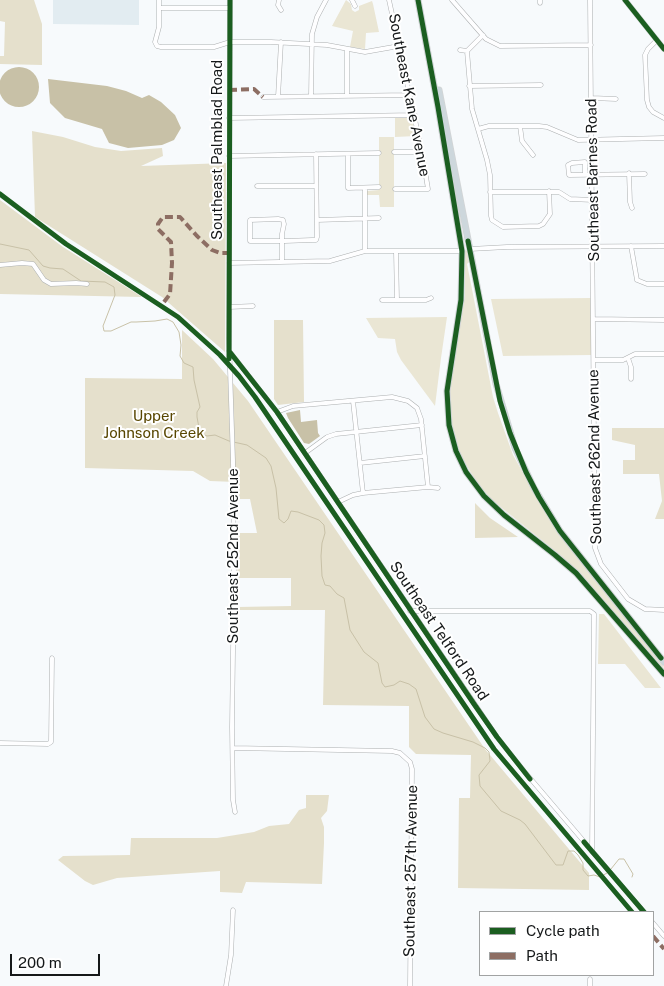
<!DOCTYPE html>
<style>
body{margin:0}
#map{position:relative;width:664px;height:986px;overflow:hidden;background:#f7fafc;font-family:"Public Sans",sans-serif}
canvas{display:block}
.legend{position:absolute;left:479px;top:911px;width:175px;height:65px;box-sizing:border-box;background:#fff;border:1px solid #a1a3a3;margin:0;padding:6px 9px;list-style:none;font-size:15px;color:#151819}
.legend li{display:flex;align-items:center;gap:10px;height:25px}
.legend b{width:25px;border:1px solid #a1a3a3}
.scale{position:absolute;left:10px;top:954px;width:90px;height:22px;box-sizing:border-box;border:2px solid #151819;border-top:0;padding-left:6px;font-size:15px;line-height:18px;white-space:nowrap;color:#151819;-webkit-text-stroke:4px #fff;paint-order:stroke}
</style>
<div id="map">
<canvas width="664" height="986"></canvas>
<ul class="legend">
<li><b style="height:6px;background:#1b5e20"></b>Cycle path</li>
<li><b style="height:6px;background:#8d6e63"></b>Path</li>
</ul>
<div class="scale">200 m</div>
</div>
<script>
const g = document.querySelector('canvas').getContext('2d');
g.lineJoin = 'round';
function paint(path, color) {
  g.fillStyle = color;
  g.fill(path, 'evenodd');
}
function toPath(rows) {
  const path = new Path2D();
  for (const r of rows) {
    if (r.length === 3) {
      path.moveTo(r[0] + r[2], r[1]);
      path.arc(r[0], r[1], r[2], 0, 2 * Math.PI);
      continue;
    }
    path.moveTo(r[0], r[1]);
    for (let i = 2; i < r.length; i += 2) path.lineTo(r[i], r[i + 1]);
  }
  return path;
}
function strokePath(path, color, width, dash) {
  g.strokeStyle = color;
  g.lineWidth = width;
  g.lineCap = dash ? 'butt' : 'round';
  g.setLineDash(dash || []);
  g.stroke(path);
}
function write(font, color, halo, rows, align = 'center') {
  g.font = font + ' "Public Sans",sans-serif';
  g.lineWidth = 4;
  g.setLineDash([]);
  g.textBaseline = 'middle';
  g.strokeStyle = halo;
  g.fillStyle = color;
  for (const [text, x, y, turn = 0] of rows) {
    g.save();
    g.translate(x, y);
    g.rotate((+turn || 0) * Math.PI / 180);
    g.textAlign = isNaN(turn) ? turn : align;
    if (halo) g.strokeText(text, 0, 0);
    g.fillText(text, 0, 0);
    g.restore();
  }
}
paint(toPath([
 [53,0,139,0,139,25,53,24]
]), '#e2ecf1');
paint(toPath([
 [346,0,351,4,352,10,355,12,359,10,359,6,372,1,373,4,379,32,366,33,365,49,350,47,353,31,332,26],
 [395,118,410,118,412,120,416,136,395,137],
 [379,137,394,137,394,207,380,207,379,195,366,195,367,191,379,190],
 [465,250,467,251,469,262,467,264,470,279,493,397,498,413,513,455,549,518,664,666,663,670,579,573,559,554,492,500,478,484,462,458,457,445,451,421,450,399,450,385,465,296],
 [591,298,592,355,503,356,491,299],
 [447,317,441,358,435,406,401,360,397,352,395,339,378,338,366,318],
 [599,614,604,614,661,688,645,688,625,664,598,664]
]), '#eae6d4');
paint(toPath([
 [0,0,34,0,42,24,42,65,0,64,0,56,4,56,5,22,0,21],
 [32,131,63,137,95,147,121,151,162,148,163,156,141,166,226,163,225,352,162,297,35,217],
 [0,200,63,247,142,297,0,294],
 [274,320,303,320,304,402,278,405,274,399],
 [182,330,213,359,248,401,485,749,589,873,589,890,458,888,459,798,470,798,471,755,416,754,409,747,409,706,323,705,325,610,238,610,238,607,291,606,291,578,237,578,237,533,257,533,250,499,236,499,236,482,210,481,193,471,85,468,85,378,182,379],
 [612,428,664,428,664,519,655,519,662,501,659,474,623,474,623,460,635,460,635,445,612,440],
 [475,503,490,518,518,537,475,538],
 [306,795,329,795,327,811,321,818,324,827,324,843,322,884,246,882,242,893,220,892,220,871,117,878,93,885,85,881,58,860,63,856,130,855,131,838,217,838,254,832,269,826,289,824,299,810,306,808]
]), '#e5e0cc');
paint(toPath([
 [19,87,20],
 [48,79,107,86,126,91,142,98,149,95,161,102,175,115,181,128,174,140,162,145,128,148,109,143,102,129,65,118,50,103],
 [300,410,301,422,317,420,318,433,320,436,309,444,304,443,288,418,286,413]
]), '#c8c1a7');
strokePath(toPath([
 [0,244,29,250,43,266,50,268,63,269,81,281,105,282,114,287,115,295,103,326,104,331,111,331,131,322,136,322,155,321,167,319,173,322,179,332,181,345,180,356,184,363,193,367,194,380,200,407,197,412,197,417,200,433,207,436,215,435,229,441,247,445,266,458,271,466,276,488,279,519,284,523,288,519,291,511,298,512,319,520,324,525,325,533,322,543,321,556,322,576,325,585,330,586,337,594,344,598,350,630,364,652,378,663,382,683,385,687,394,685,400,681,409,684,416,689,425,717,434,729,443,733,473,742,485,748,489,752,490,761,479,775,480,786,501,811,520,820,525,824,556,865,563,865,568,851,574,851,578,855,583,863,583,870,588,876,594,875,600,877,607,873],
 [611,869,619,859,624,859,633,874,632,877]
]), '#c8c1a7', 1);
const minor = toPath([
 [159,0,159,27,155,42,157,46,161,47,214,47,230,42,271,42,327,45,365,52,399,46],
 [230,0,229,339,233,461,234,576,232,727,233,800,235,812],
 [279,0,278,5,281,10],
 [352,0,355,6],
 [389,0,422,152,428,189,395,189],
 [452,0,486,39,500,46,591,45],
 [540,0,540,3],
 [590,0,595,548,601,564,628,599,645,609,664,610],
 [159,8,230,8],
 [657,40,648,49,645,55,647,100,649,107,653,112,664,118],
 [347,49,347,96],
 [460,50,467,51,483,35],
 [467,51,472,109,487,160,490,175,491,216,492,220,503,227,539,226,543,224,550,214,549,191],
 [469,86,541,85],
 [311,96,312,34,317,17,326,0],
 [263,97,410,95],
 [278,97,281,42],
 [592,98,616,99],
 [229,118,415,115],
 [520,126,522,141,533,155],
 [478,129,489,126,539,126,547,127,578,140,664,138],
 [394,152,422,152],
 [348,154,348,188,379,187],
 [229,156,379,153],
 [629,173,630,202,632,208],
 [585,174,585,162,572,163,568,165,569,175,645,174],
 [257,186,316,186],
 [365,188,365,251],
 [490,192,559,192,570,199,593,200],
 [317,220,379,218],
 [631,246,637,280],
 [470,249,507,247,664,246],
 [396,252,397,300],
 [282,262,282,234,284,224,283,220,278,219,250,220,250,241,285,241,312,240,316,240,317,237,316,154],
 [229,263,330,261,365,251,462,251],
 [0,265,22,263,33,264,44,280,51,284,76,283,87,284],
 [637,280,647,284,664,284],
 [382,300,426,300,431,298],
 [229,307,253,306],
 [594,319,664,320],
 [230,352,277,412,497,737,524,771,644,912],
 [628,358,631,367,631,379],
 [594,360,623,360,635,354,664,354],
 [353,401,363,493],
 [277,412,293,406,392,397,408,401,417,408,421,419,428,487],
 [305,453,327,437,336,434,422,425],
 [360,463,425,456],
 [338,502,353,495,363,493,428,487,438,488],
 [410,611,590,611,594,614,592,852],
 [0,743,48,744,51,742,52,658],
 [233,748,392,751,400,753,410,762,412,769,410,986],
 [653,923,664,936],
 [590,979,590,986],
 [226,986,231,955,233,910]
]);
const major = toPath([
 [625,0,664,49]
]);
const highway = toPath([
 [418,0,438,107,462,251,461,300,447,391,449,425,456,451,466,472,484,496,504,515,555,555,576,573,664,674],
 [439,90,496,384,515,448,534,488,560,531,664,662]
]);
strokePath(minor, '#acafb0', 5);
strokePath(major, '#d2d4d5', 6);
strokePath(highway, '#d2d4d5', 7);
strokePath(minor, '#fefeff', 4);
strokePath(major, '#e1e6ea', 5);
strokePath(highway, '#cdd7dc', 5.5);
strokePath(toPath([
 [229,90,254,89,263,97],
 [164,302,170,294,172,263,171,242,158,229,158,224,163,217,180,217,197,236,212,250,220,253,229,253],
 [653,936,664,949]
]), '#8d6e63', 4, [8, 4]);
strokePath(toPath([
 [418,0,438,107,462,251,461,300,447,391,449,425,456,451,466,472,484,496,504,515,555,555,576,573,664,674],
 [625,0,664,49],
 [0,194,66,244,178,317,220,355,239,376,255,397,494,749,632,912],
 [468,241,500,401,510,433,526,472,539,497,560,531,661,658],
 [229,351,277,412,474,704,497,737,530,779],
 [229,359,230,0],
 [584,842,644,912]
]), '#1b5e20', 5);
write('15px', '#151819', '#fff', [
 ["Southeast Kane Avenue",409,95,79],
 ["Southeast Palmblad Road",217,150,-90],
 ["Southeast Barnes Road",593,180,-91],
 ["Southeast 262nd Avenue",595,457,-91],
 ["Southeast 252nd Avenue",233,556,-90],
 ["Southeast Telford Road",439,631,56],
 ["Southeast 257th Avenue",411,871,-89]
]);
write('15px', '#584600', '#fff', [
 ["Upper",154,416],
 ["Johnson Creek",154,433]
]);
</script>
